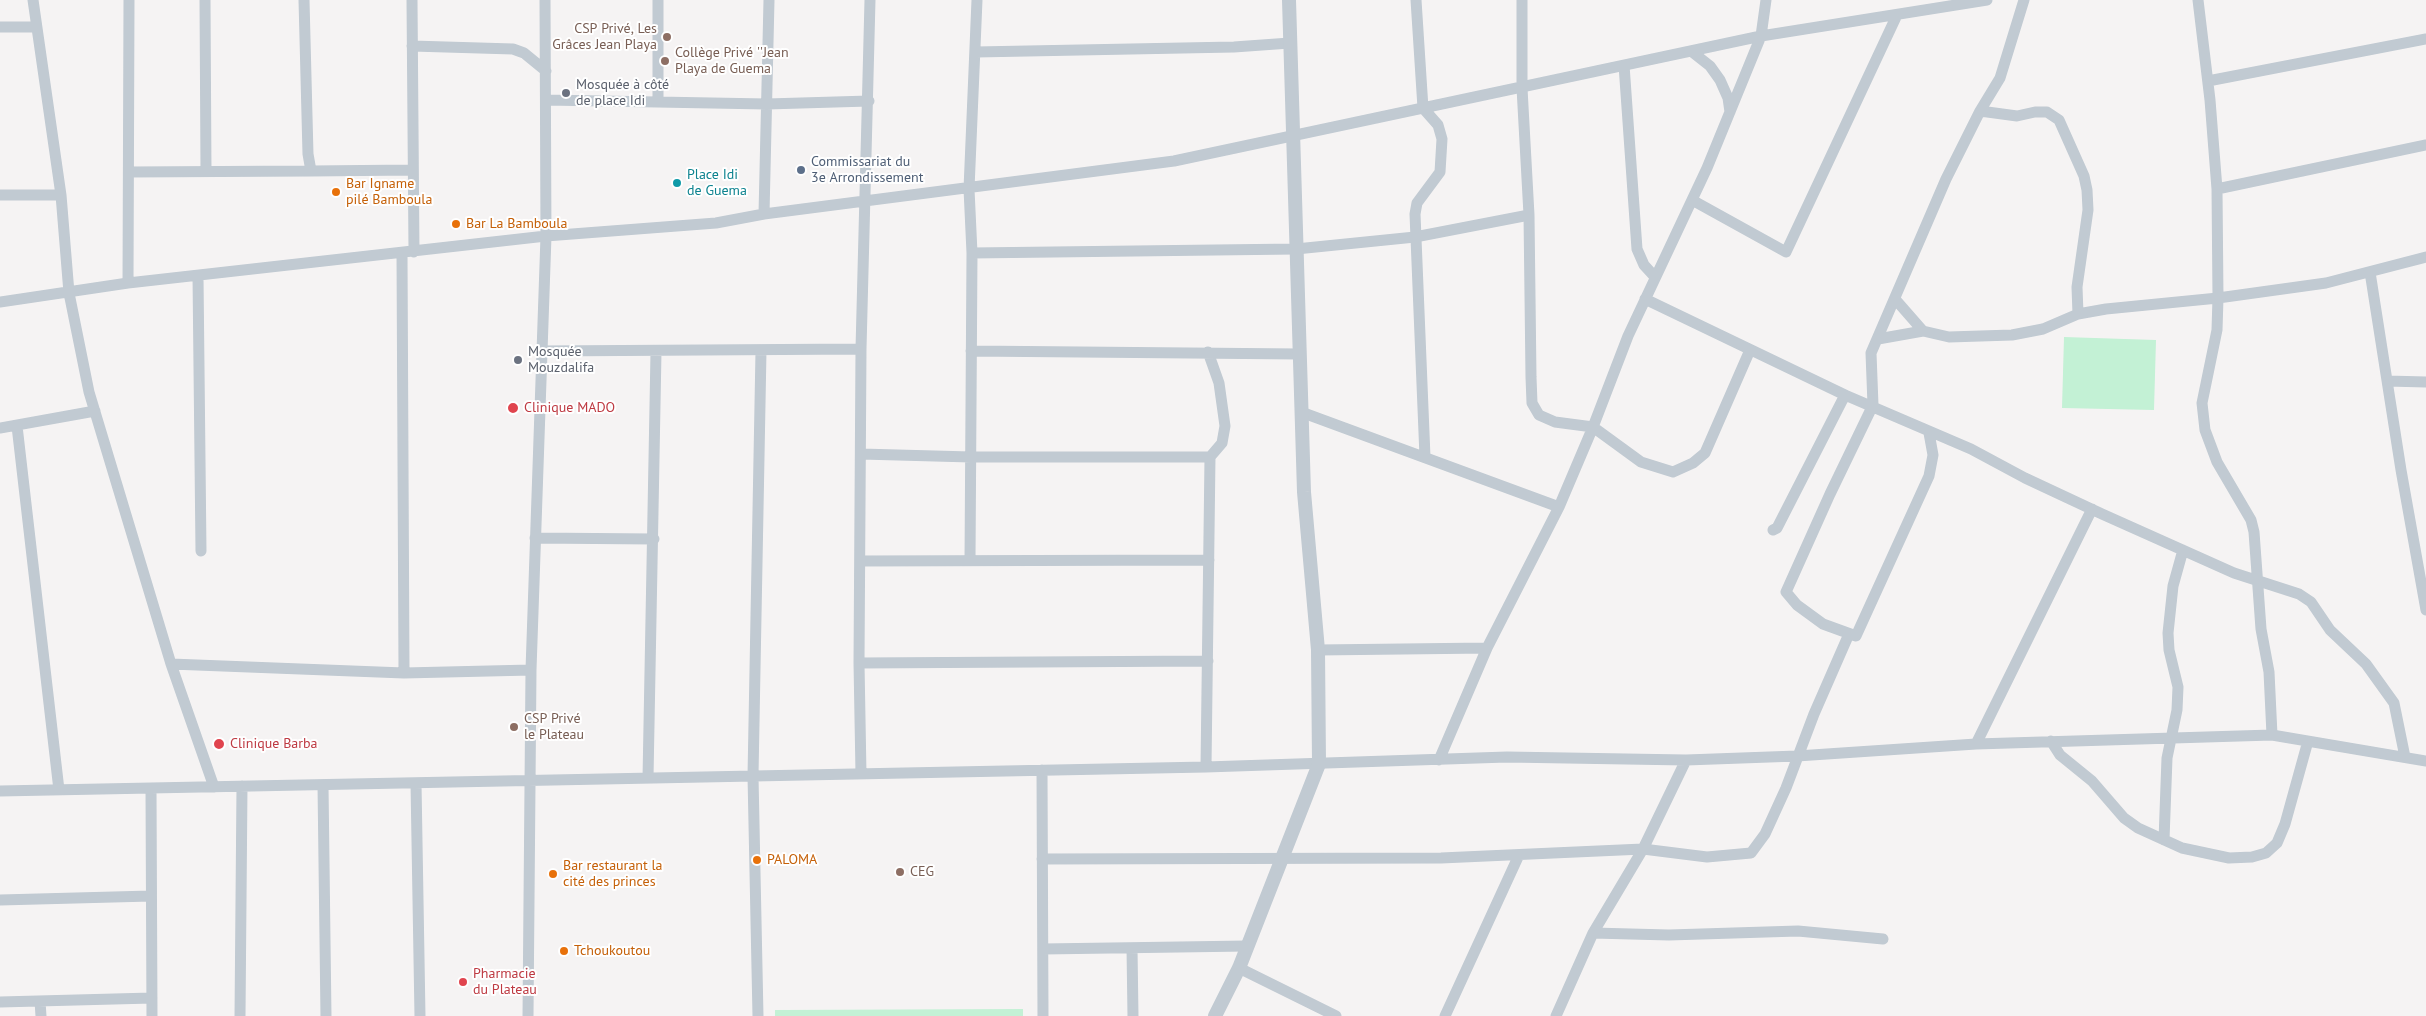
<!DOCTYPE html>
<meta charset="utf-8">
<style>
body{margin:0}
canvas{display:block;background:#f5f3f3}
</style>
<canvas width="2426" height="1016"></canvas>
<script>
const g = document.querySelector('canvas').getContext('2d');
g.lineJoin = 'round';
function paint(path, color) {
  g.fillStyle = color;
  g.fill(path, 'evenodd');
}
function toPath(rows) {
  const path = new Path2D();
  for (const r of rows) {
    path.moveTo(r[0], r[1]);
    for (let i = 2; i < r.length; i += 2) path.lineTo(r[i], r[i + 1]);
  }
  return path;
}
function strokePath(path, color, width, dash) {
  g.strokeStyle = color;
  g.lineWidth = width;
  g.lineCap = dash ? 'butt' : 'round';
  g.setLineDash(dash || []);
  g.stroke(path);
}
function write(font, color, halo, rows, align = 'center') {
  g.font = font + ' "PT Sans",sans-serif';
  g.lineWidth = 4;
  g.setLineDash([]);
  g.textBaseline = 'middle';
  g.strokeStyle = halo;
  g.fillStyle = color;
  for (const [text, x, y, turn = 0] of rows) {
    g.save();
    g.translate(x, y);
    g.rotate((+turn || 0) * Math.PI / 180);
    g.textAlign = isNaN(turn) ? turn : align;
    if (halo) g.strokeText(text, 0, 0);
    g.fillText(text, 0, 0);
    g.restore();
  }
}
paint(toPath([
 [2064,337,2156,340,2154,410,2062,408],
 [1023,1009,1023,1016,775,1016,775,1010]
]), '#c3f1d5');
strokePath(toPath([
 [33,0,61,195,69,293,89,392,171,664,214,787],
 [205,0,206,170],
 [304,0,308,154,311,171,413,170],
 [412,0,414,252],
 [658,0,658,102],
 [1416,0,1423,108,1438,125,1442,139,1440,172,1417,203,1415,214,1425,457],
 [1522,0,1522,88,1529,215,1531,377,1532,403,1539,415,1555,422,1593,427,1641,462,1673,472,1693,463,1705,453,1750,350],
 [2198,0,2210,100,2217,189,2218,298,2217,330,2202,403,2205,430,2217,462,2251,520,2254,532,2261,629,2269,672,2272,735],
 [0,27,36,27],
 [412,46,513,49,524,53,546,71],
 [1691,51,1710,66,1720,80,1728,98,1730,112],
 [976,52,1234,47,1290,43],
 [1624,65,1637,249,1644,265,1655,277],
 [2208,81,2426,39],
 [547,100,767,104,869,101],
 [1980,111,2017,116,2035,112,2047,112,2059,120,2084,176,2087,190,2088,210,2077,287,2078,314],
 [129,172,311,171],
 [2217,189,2426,145],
 [0,195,61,195],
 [1692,200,1786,252,1897,15],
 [764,214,769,0],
 [402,253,404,673],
 [972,253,1296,249,1415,237,1529,215],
 [2370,272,2401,470,2426,610],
 [198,276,201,551],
 [128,283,129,0],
 [1645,299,1845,395,1971,449,2025,478,2102,514,2234,573,2299,594,2311,602,2330,630,2366,664,2394,703,2405,757],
 [1895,299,1923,331],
 [0,302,128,283,546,236,716,223,764,214,1174,161,1761,36,1987,0],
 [1878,339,1923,331,1949,337,2012,335,2043,329,2078,314,2106,309,2218,298,2326,283,2426,257],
 [542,351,861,349],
 [971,351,1299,354],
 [2387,381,2426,382],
 [1301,412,1559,507],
 [17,426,59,790],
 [0,428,95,411],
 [1929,433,1933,455,1929,476,1856,636,1823,624,1797,605,1786,592,1830,494,1873,405,1871,353,1946,179,1980,111,2000,78,2024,0],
 [861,454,971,457,1210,457,1222,443,1225,426,1219,383,1208,352],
 [1773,530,1777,528,1845,395],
 [535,538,654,539],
 [970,560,972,253,969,189,977,0],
 [860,561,1209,560],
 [1318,650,1487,648],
 [859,663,1208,661],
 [171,664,404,673,531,670],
 [2051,741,2060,755,2092,781,2124,818,2138,828,2182,848,2229,858,2252,857,2266,853,2277,843,2285,824,2308,741],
 [1976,744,2092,509],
 [1439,760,1487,648,1559,507,1593,427,1628,336,1707,168,1761,36,1766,0],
 [1686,760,1797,756,1976,744,2272,735,2426,761],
 [1206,767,1210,457],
 [1042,770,1043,1016],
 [861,774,859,663,861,349,870,0],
 [648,778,656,352],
 [416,783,420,1016],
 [323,785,326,1016],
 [151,788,152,1016],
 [0,791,1206,767,1507,757,1686,760,1643,849,1593,933,1556,1016],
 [2164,840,2167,758,2177,710,2178,687,2169,650,2168,633,2173,586,2183,550],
 [1042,859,1441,858,1643,849,1707,857,1751,853,1765,834,1786,788,1814,714,1849,634],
 [0,900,151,896],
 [1593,933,1669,935,1798,931,1883,939],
 [1132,948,1133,1016],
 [1043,949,1247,946],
 [1239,968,1336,1016],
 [40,1001,41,1016],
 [0,1002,152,998],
 [240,1016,242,786],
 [528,1016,531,670,546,236,545,0],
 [758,1016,753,776,761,351],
 [1445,1016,1519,855]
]), '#c1cad2', 11);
strokePath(toPath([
 [1215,1016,1239,968,1319,764,1318,650,1304,492,1289,0]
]), '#c1cad2', 14);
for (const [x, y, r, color] of [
 [667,37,5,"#8d6e63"],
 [665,61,5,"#8d6e63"],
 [566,93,5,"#6b7280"],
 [801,170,5,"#5c6f8a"],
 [677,183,5,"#0f9aa8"],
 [336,192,5,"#e8710a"],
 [456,224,5,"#e8710a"],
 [518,360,5,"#6b7280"],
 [513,408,6,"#e0444e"],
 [514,727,5,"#8d6e63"],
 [219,744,6,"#e0444e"],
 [757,860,5,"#e8710a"],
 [900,872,5,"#8d6e63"],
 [553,874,5,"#e8710a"],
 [564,951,5,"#e8710a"],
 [463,982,5,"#e0444e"]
]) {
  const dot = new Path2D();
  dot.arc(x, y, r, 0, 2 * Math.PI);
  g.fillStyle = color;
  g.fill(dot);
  strokePath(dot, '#fff', 2);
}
write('14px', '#785e54', '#fff', [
 ["CSP Privé, Les",657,29,"right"],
 ["Grâces Jean Playa",657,45,"right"],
 ["Collège Privé ''Jean",675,53],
 ["Playa de Guema",675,69],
 ["CSP Privé",524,719],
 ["le Plateau",524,735],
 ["CEG",910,872]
], 'left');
write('14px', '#5b616d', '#fff', [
 ["Mosquée à côté",576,85],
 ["de place Idi",576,101],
 ["Mosquée",528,352],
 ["Mouzdalifa",528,368]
], 'left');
write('14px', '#4e5e75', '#fff', [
 ["Commissariat du",811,162],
 ["3e Arrondissement",811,178]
], 'left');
write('14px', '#0d838f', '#fff', [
 ["Place Idi",687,175],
 ["de Guema",687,191]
], 'left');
write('14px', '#c56008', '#fff', [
 ["Bar Igname",346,184],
 ["pilé Bamboula",346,200],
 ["Bar La Bamboula",466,224],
 ["PALOMA",767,860],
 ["Bar restaurant la",563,866],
 ["cité des princes",563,882],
 ["Tchoukoutou",574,951]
], 'left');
write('14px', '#be3a42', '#fff', [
 ["Clinique MADO",524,408],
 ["Clinique Barba",230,744],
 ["Pharmacie",473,974],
 ["du Plateau",473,990]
], 'left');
</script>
